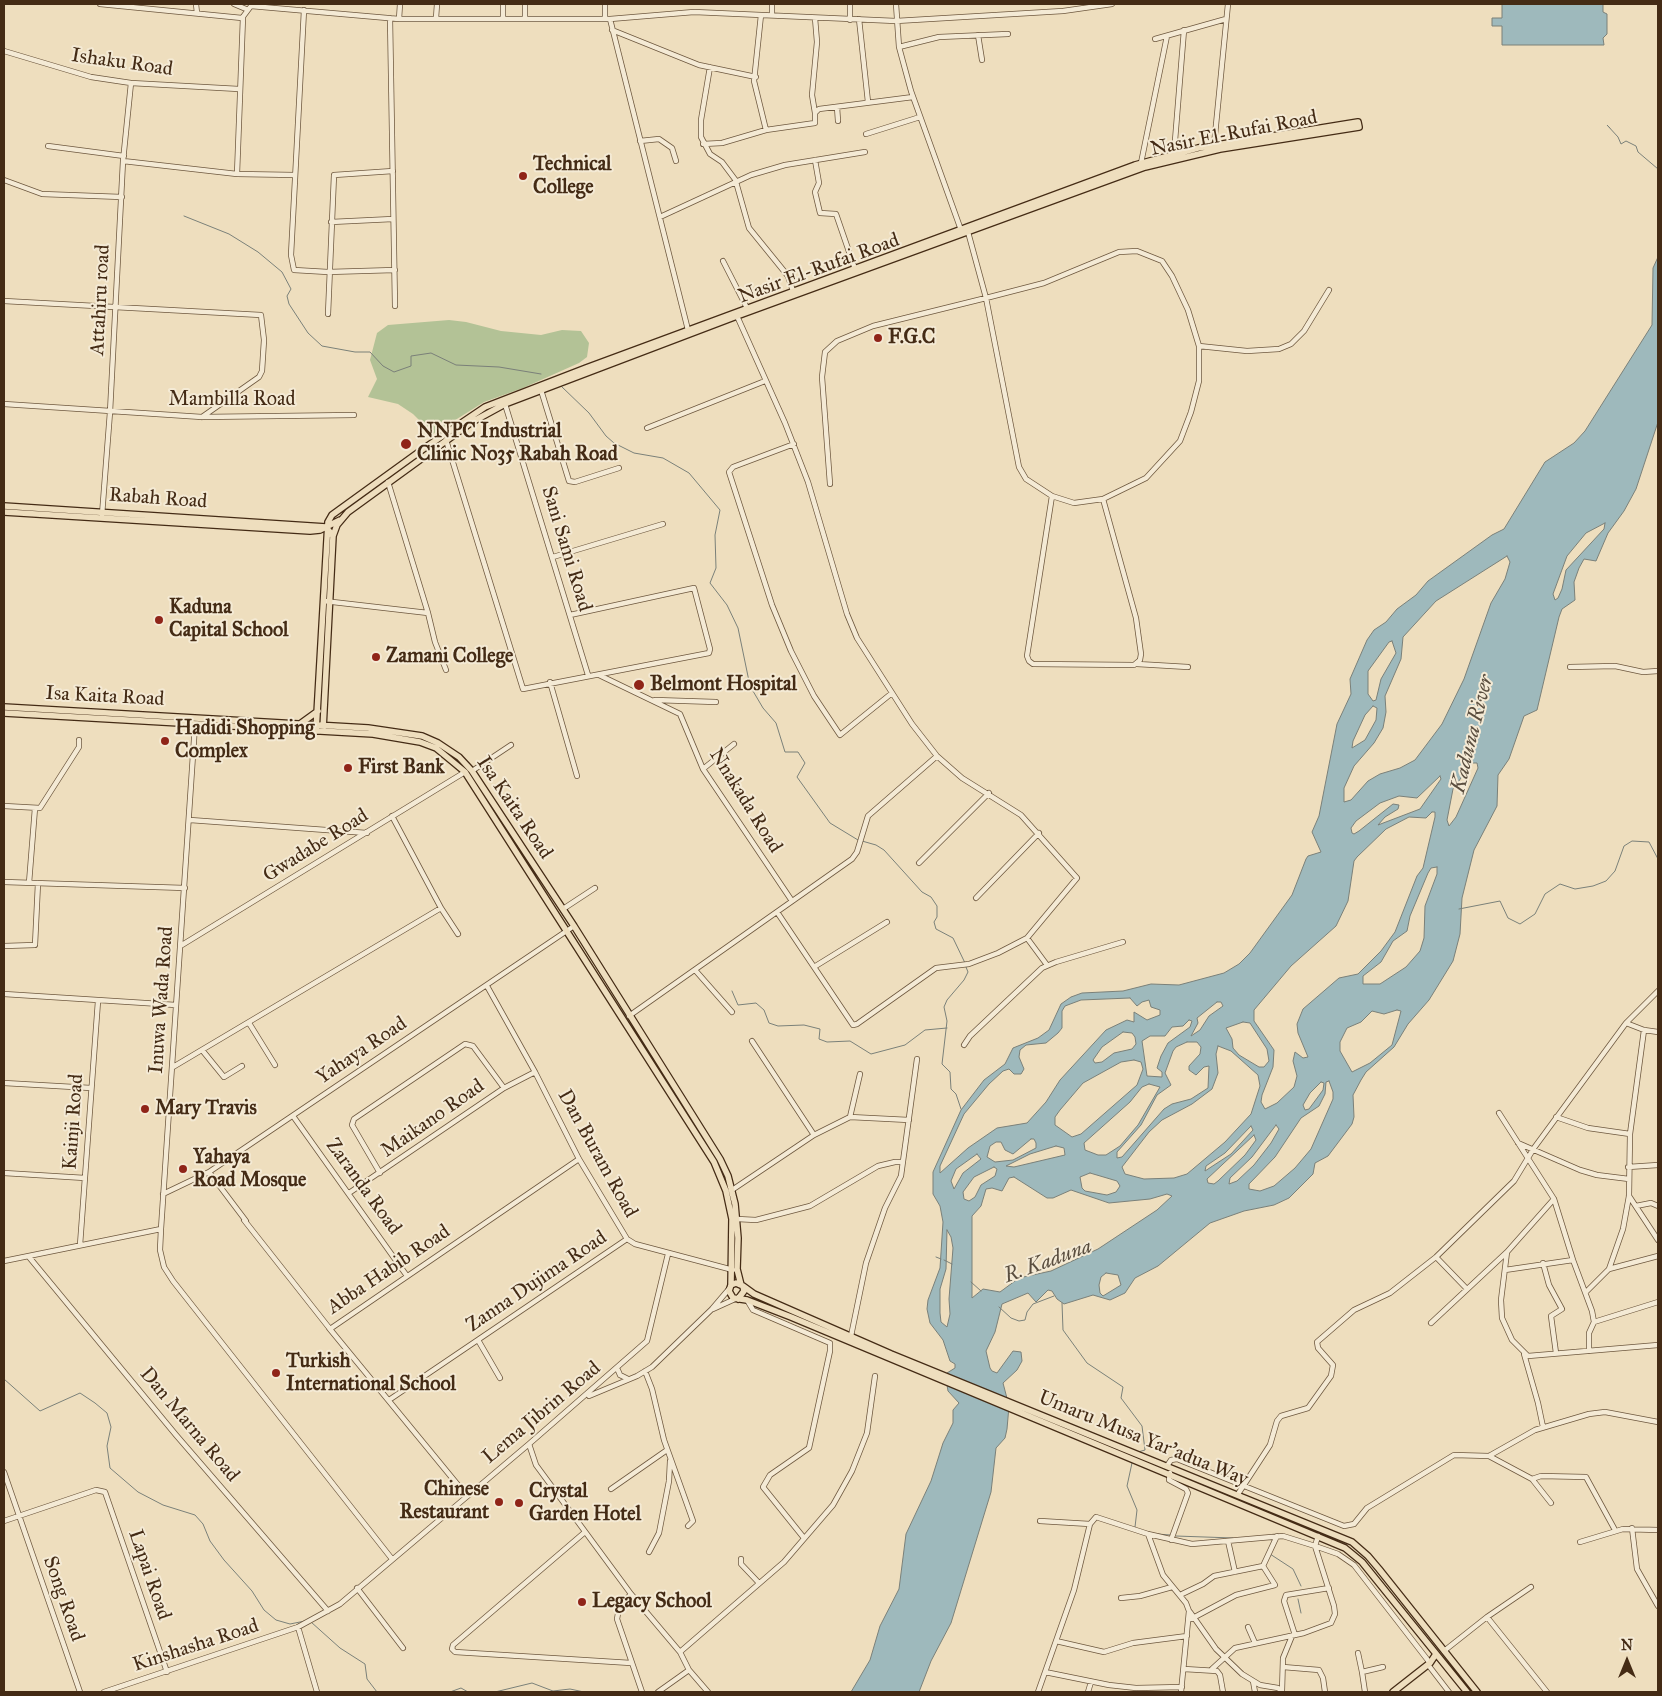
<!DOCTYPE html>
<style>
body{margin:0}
#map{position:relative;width:1662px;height:1696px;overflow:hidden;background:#eedebe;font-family:"IM FELL Great Primer",serif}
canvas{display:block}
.frame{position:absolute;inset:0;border:5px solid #442b15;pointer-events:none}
.north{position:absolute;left:1602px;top:1636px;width:50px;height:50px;-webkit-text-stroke:4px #f4ead5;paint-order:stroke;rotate:0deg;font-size:14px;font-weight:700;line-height:20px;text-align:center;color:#442b15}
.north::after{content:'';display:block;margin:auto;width:18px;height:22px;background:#442b15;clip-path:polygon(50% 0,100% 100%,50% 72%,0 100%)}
</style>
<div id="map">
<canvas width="1662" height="1696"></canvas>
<div class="frame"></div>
<div class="north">N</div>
</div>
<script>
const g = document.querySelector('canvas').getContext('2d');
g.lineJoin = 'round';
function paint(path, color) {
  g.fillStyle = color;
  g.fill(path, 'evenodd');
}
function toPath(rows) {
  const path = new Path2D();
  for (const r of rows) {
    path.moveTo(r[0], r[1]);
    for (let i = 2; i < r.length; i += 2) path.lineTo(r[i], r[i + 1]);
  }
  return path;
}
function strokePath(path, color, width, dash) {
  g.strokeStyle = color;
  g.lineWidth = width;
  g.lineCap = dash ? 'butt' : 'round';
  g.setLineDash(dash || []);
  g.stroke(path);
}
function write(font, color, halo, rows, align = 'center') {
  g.font = font + ' "IM FELL Great Primer",serif';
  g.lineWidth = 4;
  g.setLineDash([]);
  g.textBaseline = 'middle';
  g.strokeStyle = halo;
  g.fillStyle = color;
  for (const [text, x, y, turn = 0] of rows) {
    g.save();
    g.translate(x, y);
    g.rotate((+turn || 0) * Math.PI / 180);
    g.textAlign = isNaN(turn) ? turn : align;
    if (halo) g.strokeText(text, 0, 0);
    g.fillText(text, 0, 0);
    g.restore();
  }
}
paint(toPath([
 [449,320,466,322,501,331,541,335,562,330,581,331,589,343,587,357,579,363,523,388,484,402,433,434,413,414,398,404,368,397,377,379,370,360,377,333,388,325]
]), '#b3c296');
const water = toPath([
 [1502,4,1603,4,1603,12,1607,14,1607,34,1603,38,1604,45,1502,45,1502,26,1492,26,1492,18,1502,18,1502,4],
 [1658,257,1658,422,1636,489,1624,511,1608,533,1596,561,1584,559,1579,568,1574,582,1575,600,1562,609,1559,617,1537,710,1524,716,1509,759,1498,775,1497,806,1474,850,1462,898,1460,934,1453,961,1429,1000,1408,1024,1394,1047,1366,1072,1361,1080,1353,1095,1354,1117,1352,1124,1328,1156,1315,1163,1313,1174,1289,1198,1274,1205,1244,1211,1210,1223,1158,1266,1135,1278,1125,1293,1110,1300,1093,1295,1064,1304,1057,1299,1052,1291,1048,1290,1036,1302,1028,1293,1002,1304,995,1332,986,1351,990,1368,992,1371,997,1373,1013,1351,1021,1352,1022,1361,1017,1370,1003,1383,1009,1406,1007,1429,1005,1438,996,1448,991,1492,951,1623,931,1661,919,1692,851,1692,870,1660,880,1626,899,1589,906,1534,931,1481,943,1443,953,1423,953,1410,959,1403,948,1391,946,1379,947,1373,955,1368,955,1364,950,1361,943,1340,930,1323,927,1309,928,1300,940,1268,943,1222,940,1206,933,1194,933,1172,961,1110,984,1080,1005,1064,1013,1048,1038,1038,1049,1030,1061,1004,1071,997,1082,993,1123,991,1151,984,1179,985,1224,973,1239,964,1250,953,1292,895,1306,859,1308,856,1321,852,1312,832,1319,816,1337,724,1351,694,1350,679,1367,640,1374,630,1386,622,1397,609,1416,595,1428,581,1492,535,1504,529,1545,462,1574,443,1585,431,1652,325,1653,268,1658,257],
 [1605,523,1604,529,1566,570,1562,589,1558,598,1555,600,1553,594,1567,556,1586,533,1605,523],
 [1507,556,1510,562,1505,579,1491,603,1464,679,1442,724,1415,760,1400,768,1380,774,1368,781,1351,800,1344,802,1344,788,1354,766,1374,743,1383,728,1386,712,1385,696,1401,659,1403,637,1436,601,1507,556],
 [1392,641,1396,653,1381,679,1376,700,1373,701,1368,694,1368,671,1389,642,1392,641],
 [1373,706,1377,708,1376,720,1365,740,1352,748,1353,741,1365,715,1373,706],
 [1472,763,1477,763,1478,768,1456,817,1449,826,1447,820,1453,789,1472,763],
 [1440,776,1441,779,1420,809,1378,825,1385,817,1398,809,1399,805,1393,804,1359,831,1354,834,1352,833,1351,828,1356,821,1380,803,1399,796,1417,798,1440,776],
 [1432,812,1435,812,1435,817,1423,868,1417,876,1395,932,1381,951,1358,974,1339,978,1303,1009,1297,1024,1298,1033,1308,1057,1303,1058,1295,1052,1293,1061,1297,1076,1294,1087,1277,1103,1265,1109,1261,1102,1262,1095,1273,1067,1274,1050,1254,1021,1254,1010,1291,966,1336,926,1348,901,1354,861,1357,857,1386,829,1409,817,1426,818,1432,812],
 [1437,867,1437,874,1425,906,1424,938,1420,951,1406,967,1380,984,1363,984,1363,976,1381,962,1393,941,1407,931,1410,916,1428,873,1431,868,1437,867],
 [1130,998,1137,1006,1142,1002,1149,1000,1151,1007,1160,1010,1160,1015,1147,1020,1134,1012,1134,1022,1127,1020,1106,1030,1060,1080,1046,1102,1027,1123,997,1128,968,1148,940,1173,940,1166,964,1114,989,1084,1003,1071,1009,1069,1014,1074,1021,1074,1024,1069,1019,1057,1020,1050,1026,1045,1046,1043,1058,1033,1062,1028,1062,1011,1065,1006,1081,1000,1130,998],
 [1217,1002,1221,1002,1223,1006,1209,1016,1200,1030,1191,1036,1198,1023,1197,1018,1217,1002],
 [1397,1010,1401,1011,1392,1045,1370,1063,1352,1072,1340,1051,1340,1042,1347,1028,1361,1022,1372,1011,1384,1014,1397,1010],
 [1189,1020,1192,1021,1190,1027,1168,1043,1161,1056,1157,1068,1162,1072,1162,1077,1147,1076,1142,1041,1150,1036,1165,1036,1172,1027,1183,1026,1189,1020],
 [1243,1022,1250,1023,1267,1049,1269,1061,1264,1067,1259,1067,1239,1055,1233,1048,1232,1039,1226,1028,1243,1022],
 [1123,1032,1132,1033,1135,1037,1136,1044,1132,1049,1114,1053,1102,1062,1095,1063,1093,1060,1102,1047,1123,1032],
 [1187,1042,1197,1042,1201,1047,1200,1054,1189,1066,1189,1070,1196,1075,1204,1067,1209,1066,1208,1088,1191,1099,1172,1104,1164,1109,1122,1157,1117,1158,1117,1152,1141,1125,1157,1095,1171,1085,1165,1073,1173,1051,1176,1047,1187,1042],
 [1218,1046,1231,1051,1258,1075,1260,1086,1251,1114,1225,1142,1187,1174,1174,1178,1144,1179,1125,1174,1122,1167,1149,1132,1162,1120,1192,1104,1212,1089,1218,1073,1216,1054,1218,1046],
 [1134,1060,1141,1062,1143,1069,1137,1085,1081,1134,1072,1137,1055,1125,1055,1117,1060,1110,1083,1083,1121,1062,1134,1060],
 [1329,1081,1333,1092,1333,1099,1311,1149,1295,1168,1274,1186,1260,1191,1249,1189,1249,1184,1275,1157,1301,1118,1319,1106,1325,1094,1326,1082,1329,1081],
 [1321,1082,1324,1083,1323,1090,1309,1109,1305,1110,1303,1105,1310,1093,1321,1082],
 [1149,1084,1160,1087,1138,1125,1120,1146,1106,1155,1098,1155,1085,1150,1084,1143,1130,1102,1142,1087,1149,1084],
 [1276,1125,1279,1129,1271,1143,1254,1165,1237,1181,1229,1184,1230,1178,1252,1157,1276,1125],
 [1251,1126,1253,1130,1231,1154,1205,1171,1206,1166,1225,1153,1251,1126],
 [1254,1135,1256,1140,1245,1155,1218,1181,1214,1184,1208,1183,1207,1179,1254,1135],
 [1031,1139,1034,1139,1036,1143,1036,1148,1013,1160,995,1162,987,1157,990,1146,996,1142,1001,1142,1005,1150,1013,1154,1031,1139],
 [1056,1146,1064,1148,1065,1155,1014,1167,1006,1166,1030,1154,1056,1146],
 [977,1154,981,1159,963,1173,954,1189,951,1181,956,1169,977,1154],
 [994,1167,997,1169,995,1176,981,1185,975,1197,969,1201,964,1199,963,1192,974,1177,994,1167],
 [1090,1173,1117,1181,1120,1186,1116,1192,1107,1195,1085,1191,1082,1188,1080,1177,1090,1173],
 [1014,1177,1047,1198,1053,1198,1071,1190,1109,1203,1150,1199,1167,1194,1172,1196,1157,1210,1098,1249,1051,1271,1019,1278,1000,1292,983,1289,972,1298,972,1216,981,1206,986,1189,992,1188,1002,1191,1009,1178,1014,1177],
 [947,1230,951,1237,953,1248,949,1299,950,1314,947,1327,941,1322,940,1313,940,1289,946,1269,947,1230],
 [1106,1273,1118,1275,1121,1285,1103,1296,1100,1293,1099,1285,1101,1277,1106,1273]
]);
paint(water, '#9eb9bc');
strokePath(water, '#7a8079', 1);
strokePath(toPath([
 [1610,128,1607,125,1618,137,1621,144,1626,141,1636,146,1638,152,1658,169],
 [184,216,229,234,258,252,282,272,291,289,287,296,289,304,308,333,322,346,355,352,370,352,383,366,394,372,411,366,411,356,431,353,456,365,499,367,541,374],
 [561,386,589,413,606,436,614,443,634,453,663,458,689,473,720,510,715,535,716,568,710,583,727,605,738,628,750,686,763,708,776,723,785,752,798,752,805,763,797,777,830,823,858,840],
 [862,841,876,845,884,850,922,892,931,897,937,906,937,917,934,922,936,929,953,938,965,963],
 [1459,909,1500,901,1508,918,1520,924,1535,914,1545,894,1560,884,1575,889,1593,886,1606,881,1615,871,1624,846,1632,841,1649,842,1658,859],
 [732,991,738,1005,756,1003,764,1010,769,1023,778,1026,804,1025,820,1029,819,1039,827,1042,850,1041,871,1054,905,1045,925,1030,947,1028],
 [961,1109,956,1094,951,1089,950,1072,942,1064,947,1021,944,1007,947,1000,964,980,968,972,966,967],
 [936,1257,941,1259],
 [944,1260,952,1264],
 [971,1282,981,1291],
 [1062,1303,1063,1330,1087,1363,1123,1387,1121,1398,1142,1426,1145,1450,1138,1452],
 [999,1307,1011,1318,1019,1321,1025,1320,1027,1312,1033,1304,1054,1296],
 [4,1379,40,1411,80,1393,95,1403,107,1413,111,1427,107,1446,110,1468,138,1492,163,1505,195,1515,203,1524,210,1541,224,1560,252,1591,264,1610,276,1620,290,1624,305,1621],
 [1132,1463,1127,1486,1137,1510,1135,1527],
 [1157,1534,1170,1535],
 [1176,1536,1233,1538],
 [1270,1554,1293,1569,1301,1586],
 [1298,1599,1301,1613],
 [311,1622,340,1648,365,1664,367,1679,377,1692],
 [450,1692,461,1688,468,1692],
 [495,1692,532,1683,553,1691,570,1689,584,1692]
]), '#7a8079', 1);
const minor = toPath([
 [100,4,242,18,251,6,399,19,610,19,694,12,896,21,1063,11,1112,4],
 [196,4,197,13],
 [234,4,246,9],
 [503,4,503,19],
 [605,4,605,19],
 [896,4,899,47,911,91,961,230],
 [304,10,291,255,294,270,328,272,395,270],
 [772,14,772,4],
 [761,15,754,81,766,130],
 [390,18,395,306],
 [436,18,437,4],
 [815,18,817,42,812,95,815,113],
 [399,19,400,4],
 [525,19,525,4],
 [610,19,688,330],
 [859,19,868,102],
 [850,20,850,4],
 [612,30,699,65,756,77],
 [978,35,982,60],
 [1155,39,1226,19],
 [899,47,939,37,1008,34],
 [4,51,91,77,131,83,239,89],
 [710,67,701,120,701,137,710,154,722,162,737,182],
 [837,107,838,121],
 [866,134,920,117],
 [640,141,659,139,672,148,676,161],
 [703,144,722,143,766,130,815,123,815,113,819,109,913,97],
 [1214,145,1228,4],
 [48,146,124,156],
 [1174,153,1184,30],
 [815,160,819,183,815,192,820,213,836,214,855,269],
 [123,161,237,174,295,175],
 [1141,163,1167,36],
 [237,174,243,17],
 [4,180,42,194,122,197],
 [736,182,749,228,788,276,793,291],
 [660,217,751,175,785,165,865,152],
 [331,222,393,219],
 [723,261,747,308],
 [4,301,261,315,264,340,262,371,259,377,202,417],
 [328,314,334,175,393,171],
 [737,316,785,423,808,482,847,614,857,638,912,724,937,756,962,778,1021,815,1077,878,1027,938,998,953,969,964,936,968,857,1024,853,1025,777,912],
 [1199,346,1247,351,1279,349,1291,344,1304,331,1329,290],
 [541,390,569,481,575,482,619,468],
 [4,404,202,417,354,415],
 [505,404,588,675],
 [647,428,765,381],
 [446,440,523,689,709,653,710,649,694,588,570,615],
 [794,444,733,467,729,472,772,605,791,651,814,696,840,735,892,693],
 [388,482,428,613,435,642,446,670],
 [830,484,822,377,825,352,837,341,873,326,986,298,1044,283,1119,252,1137,251,1162,261,1172,276,1188,310,1199,346,1199,381,1191,412,1180,441,1146,478,1103,499,1074,503,1052,496,1026,479,1019,467,986,298,968,232],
 [1052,496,1027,656,1029,661,1033,664,1134,665,1140,660,1141,654,1136,618,1103,499],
 [102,515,110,412,123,161,131,83],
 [553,557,663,524],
 [324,601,428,613],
 [1137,664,1188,667],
 [1570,667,1615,666,1643,672,1658,671],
 [599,675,680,714,703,769,792,901],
 [550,682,577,776],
 [655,700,716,702],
 [195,725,161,1229,160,1250,164,1267,173,1281,392,1559],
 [703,769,734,744],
 [472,771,511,745],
 [4,806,40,808,79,747,79,740],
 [392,816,441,908,458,934],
 [190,820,367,833],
 [919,863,989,793],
 [4,882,185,888],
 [29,883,35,808],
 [976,898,1039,833],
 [563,909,595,888],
 [1027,938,1047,965],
 [182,945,465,772],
 [4,946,35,945,38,883],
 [814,967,887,922],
 [695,970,732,1012],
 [487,986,535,1072,579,1159,627,1239,635,1244,733,1270],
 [4,994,176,1005],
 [629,1016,852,859,857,852,868,816,937,756],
 [249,1023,275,1065],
 [1626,1023,1644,1030,1658,1032],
 [752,1041,814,1135],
 [964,1045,970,1036,1042,968,1056,962,1123,942],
 [202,1050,224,1077,242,1066],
 [173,1067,441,908],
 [4,1083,91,1088],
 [1499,1113,1554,1199,1573,1260,1592,1311,1594,1322,1589,1333,1589,1351],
 [293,1116,407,1276],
 [850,1117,860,1074],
 [1556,1117,1588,1128,1630,1134],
 [1518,1143,1580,1170,1597,1175,1629,1179],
 [1628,1167,1658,1165],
 [209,1172,246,1221],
 [4,1173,85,1178],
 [380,1173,352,1125,354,1119,465,1044,473,1046,504,1088],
 [732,1190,814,1135,850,1117,909,1120],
 [349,1193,504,1088,535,1072],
 [163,1194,209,1172,574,926],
 [1629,1196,1658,1240],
 [1636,1206,1651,1203,1658,1206],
 [737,1219,756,1220,810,1206,878,1166,895,1162,902,1162],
 [244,1220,330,1329,579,1159],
 [80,1245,98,1001],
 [1507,1252,1501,1300,1502,1318,1512,1340,1528,1356,1658,1345],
 [29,1257,176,1435,328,1611],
 [1436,1257,1466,1288],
 [4,1261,161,1229],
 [1543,1263,1549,1285,1562,1309,1551,1316,1556,1353],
 [1609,1269,1658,1256],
 [1505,1270,1573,1260],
 [1586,1292,1609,1269,1623,1229,1629,1196,1630,1134,1644,1030],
 [747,1300,753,1310,830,1343,830,1351,809,1448,770,1475,763,1487,804,1538],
 [713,1309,735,1299],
 [1594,1322,1658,1302],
 [1431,1323,1507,1252,1554,1199],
 [329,1328,467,1496],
 [851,1336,866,1263,885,1208,901,1176,917,1059],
 [478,1340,500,1378],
 [1524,1354,1538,1403,1543,1427],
 [617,1368,620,1375,628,1379],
 [645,1371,652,1389,664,1440,693,1521,688,1526],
 [589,1396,637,1376,652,1367,712,1309,729,1289],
 [389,1400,627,1239],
 [529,1444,536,1465,631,1594,680,1652,689,1670,708,1692],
 [1489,1456,1532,1479,1551,1503],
 [1167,1466,1171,1460,1177,1459,1344,1526,1354,1524,1367,1508,1454,1455,1489,1456,1535,1430,1589,1414,1605,1412,1658,1422],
 [4,1472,80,1692],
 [1170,1473,1169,1480,1186,1489,1188,1493,1171,1540],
 [1532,1479,1541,1476,1586,1477,1615,1530],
 [611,1489,667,1450],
 [1238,1494,1270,1445,1277,1421,1281,1416,1308,1408,1331,1376,1333,1365,1318,1348,1317,1342,1354,1310,1390,1293,1436,1257,1514,1181,1534,1148,1626,1023,1658,991],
 [4,1521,96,1490,105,1492,167,1672],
 [1040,1521,1090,1524],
 [1632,1528,1637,1569,1658,1606],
 [585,1532,453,1645,452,1649,455,1652,631,1663],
 [1148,1534,1163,1575,1186,1603,1189,1611,1181,1692],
 [1228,1541,1235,1572],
 [1580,1542,1623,1529,1658,1530],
 [649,1552,659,1533,669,1481,670,1461],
 [741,1559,741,1564,759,1583],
 [1263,1566,1277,1536],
 [357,1588,403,1648],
 [631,1594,619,1608,617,1619,642,1692],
 [1180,1595,1203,1584,1214,1576,1263,1566],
 [1121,1598,1140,1596,1172,1587],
 [1190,1612,1216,1649,1242,1674,1260,1685,1278,1688,1282,1692],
 [1487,1617,1531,1587],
 [1191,1619,1236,1595,1275,1585,1263,1566],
 [1248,1627,1255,1643],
 [1295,1635,1284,1601,1286,1595,1329,1588],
 [1056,1641,1104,1652,1133,1643,1187,1636],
 [1444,1651,1487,1617,1547,1692],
 [680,1652,784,1562,833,1505,852,1471,867,1433,875,1376],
 [1358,1653,1362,1672],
 [1429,1666,1449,1692],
 [1283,1667,1319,1670,1323,1678,1325,1692],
 [1184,1669,1217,1671,1220,1675,1223,1692],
 [1212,1669,1235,1648,1304,1633,1331,1623,1335,1614,1334,1606,1315,1546,1338,1554,1354,1565,1430,1663],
 [1045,1672,1109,1685,1136,1688,1182,1687],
 [1253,1681,1255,1692],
 [1282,1691,1283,1658,1292,1636],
 [104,1692,298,1627],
 [317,1692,298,1627,340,1604,529,1444,647,1341,668,1254],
 [658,1692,689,1670],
 [1038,1692,1074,1590,1090,1524,1096,1517,1148,1534,1192,1544,1283,1536,1315,1546,1318,1536],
 [1088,1692,1091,1682],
 [1365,1692,1362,1672,1383,1667]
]);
const major = toPath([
 [4,506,326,527,333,536,323,729],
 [4,512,310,531,320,530,340,520],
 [4,707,368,728,422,736,438,743,459,757,472,771,574,926,720,1159,728,1176,735,1204,738,1238,737,1269,741,1285],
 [4,713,373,734,420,742,436,748,453,762,465,772,714,1162,726,1191,732,1219,731,1285],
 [300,724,318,711],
 [316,731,328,522,332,515,426,447,485,407,586,368,1135,165,1198,148,1358,122,1359,127,1220,149,1145,167,737,316,505,404,472,422,348,512,337,525,333,536],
 [743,1286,754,1294,891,1354,1352,1542,1368,1556,1379,1569,1477,1692],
 [738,1299,744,1291,743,1286,736,1283,731,1285,729,1291,733,1298,747,1300,791,1317,1345,1548,1362,1562,1467,1692],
 [1393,1692,1430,1663,1436,1654]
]);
strokePath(minor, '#6e583f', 6);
strokePath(major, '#442b15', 8);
strokePath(minor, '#f4ead5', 4.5);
strokePath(major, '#eedebe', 5.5);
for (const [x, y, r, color] of [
 [523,176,5,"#8f2418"],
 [878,338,5,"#8f2418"],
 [406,444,6,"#8f2418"],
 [159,620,5,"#8f2418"],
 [376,657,5,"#8f2418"],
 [639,685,6,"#8f2418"],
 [165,741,5,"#8f2418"],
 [348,768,5,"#8f2418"],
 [145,1109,5,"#8f2418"],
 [183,1169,5,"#8f2418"],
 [276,1373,5,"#8f2418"],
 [499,1502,5,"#8f2418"],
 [519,1503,5,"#8f2418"],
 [582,1602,5,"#8f2418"]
]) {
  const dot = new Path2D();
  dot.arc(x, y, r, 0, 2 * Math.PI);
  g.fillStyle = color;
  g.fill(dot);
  strokePath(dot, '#f4ead5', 2);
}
write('20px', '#442b15', '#f4ead5', [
 ["Ishaku Road",122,63,8],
 ["Nasir El-Rufai Road",1234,134,-11],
 ["Nasir El-Rufai Road",819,269,-20],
 ["Attahiru road",101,300,-87],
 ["Mambilla Road",232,400],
 ["Rabah Road",158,499,4],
 ["Sani Sami Road",566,549,73],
 ["Isa Kaita Road",105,697,3],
 ["Nnakada Road",745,801,58],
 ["Isa Kaita Road",514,808,56],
 ["Gwadabe Road",316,846,-32],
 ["Inuwa Wada Road",162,1000,-86],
 ["Yahaya Road",362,1051,-34],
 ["Maikano Road",433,1119,-35],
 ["Kainji Road",74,1122,-86],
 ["Dan Buram Road",597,1154,61],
 ["Zaranda Road",363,1187,54],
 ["Abba Habib Road",389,1270,-34],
 ["Zanna Dujima Road",537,1282,-34],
 ["Lema Jibrin Road",542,1413,-40],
 ["Dan Marna Road",189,1425,50],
 ["Umaru Musa Yar'adua Way",1143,1439,22],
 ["Lapai Road",149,1575,71],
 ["Song Road",63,1599,71],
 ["Kinshasha Road",196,1646,-18]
]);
write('bold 20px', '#442b15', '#f4ead5', [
 ["Technical",533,165],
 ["College",533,188],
 ["F.G.C",888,338],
 ["NNPC Industrial",417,432],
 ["Clinic No35 Rabah Road",417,455],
 ["Kaduna",169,608],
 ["Capital School",169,631],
 ["Zamani College",386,657],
 ["Belmont Hospital",650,685],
 ["Hadidi Shopping",175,729],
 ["Complex",175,752],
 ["First Bank",358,768],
 ["Mary Travis",155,1109],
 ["Yahaya",193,1158],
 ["Road Mosque",193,1181],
 ["Turkish",286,1362],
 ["International School",286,1385],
 ["Chinese",489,1490,"right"],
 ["Restaurant",489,1513,"right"],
 ["Crystal",529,1492],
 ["Garden Hotel",529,1515],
 ["Legacy School",592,1602]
], 'left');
write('italic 21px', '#5a4e3f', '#f4ead5', [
 ["Kaduna River",1473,734,-76],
 ["R. Kaduna",1048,1262,-20]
]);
</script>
